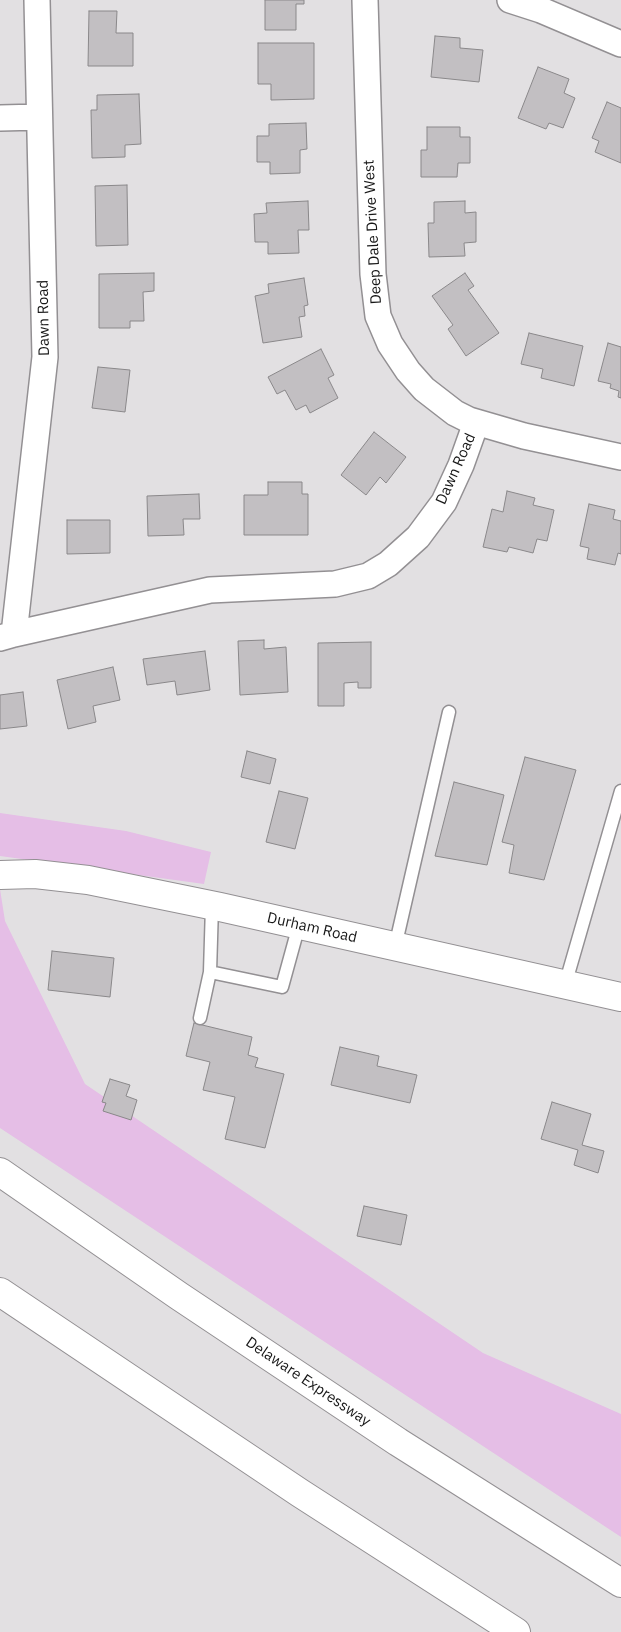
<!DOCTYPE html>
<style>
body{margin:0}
canvas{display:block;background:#e2e0e2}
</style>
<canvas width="621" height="1632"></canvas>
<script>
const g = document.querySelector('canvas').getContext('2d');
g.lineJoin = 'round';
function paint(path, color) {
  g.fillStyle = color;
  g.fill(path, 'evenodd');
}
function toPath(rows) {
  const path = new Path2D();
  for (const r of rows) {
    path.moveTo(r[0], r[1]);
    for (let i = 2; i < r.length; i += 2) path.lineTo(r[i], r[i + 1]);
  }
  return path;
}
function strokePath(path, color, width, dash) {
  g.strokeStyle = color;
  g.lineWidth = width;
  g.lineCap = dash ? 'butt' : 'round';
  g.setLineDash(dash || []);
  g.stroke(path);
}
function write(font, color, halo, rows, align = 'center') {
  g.font = font + ' "IBM Plex Sans",sans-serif';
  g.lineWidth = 4;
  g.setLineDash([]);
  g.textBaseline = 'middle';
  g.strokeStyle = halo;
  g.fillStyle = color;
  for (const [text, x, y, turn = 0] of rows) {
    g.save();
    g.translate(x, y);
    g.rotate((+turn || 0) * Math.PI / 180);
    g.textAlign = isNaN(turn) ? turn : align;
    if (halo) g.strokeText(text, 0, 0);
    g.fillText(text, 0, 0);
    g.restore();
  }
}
paint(toPath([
 [0,813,126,831,211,852,204,884,0,856],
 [0,889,5,921,85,1084,483,1353,621,1414,621,1537,0,1128]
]), '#e5bee6');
const building = toPath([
 [265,0,304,0,304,4,296,4,296,30,265,30,265,0],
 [89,11,117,11,116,33,133,33,133,66,88,66,89,11],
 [435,36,460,38,460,48,483,50,479,82,431,77,435,36],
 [258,43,314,43,314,99,271,100,271,84,258,84,258,43],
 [538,67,569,79,564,93,575,98,563,128,549,123,546,129,518,118,538,67],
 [139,94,141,144,125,145,125,157,92,158,91,110,97,110,97,95,139,94],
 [607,102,621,108,621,163,595,152,599,141,592,138,607,102],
 [306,123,307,149,300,150,300,173,270,174,270,162,257,162,257,136,269,136,269,124,306,123],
 [427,127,460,127,460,137,470,137,470,163,458,163,457,177,421,177,421,150,427,150,427,127],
 [127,185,128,245,96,246,95,186,127,185],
 [308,201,309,230,298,230,299,253,268,254,268,242,255,242,254,214,267,213,266,203,308,201],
 [465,201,465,213,476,212,476,242,464,243,465,256,429,257,428,223,434,223,434,202,465,201],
 [154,273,154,291,143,292,144,321,130,321,130,328,99,328,99,274,154,273],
 [465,273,474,286,468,290,499,333,466,356,448,329,453,325,432,296,465,273],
 [304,278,308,305,304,306,305,316,299,317,302,337,263,343,255,296,269,293,268,284,304,278],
 [529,333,583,346,574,386,541,378,543,369,521,364,529,333],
 [608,343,621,347,621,398,618,397,619,391,610,388,611,384,598,381,608,343],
 [321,349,334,375,328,378,338,398,310,413,306,405,296,410,285,390,277,394,268,377,321,349],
 [98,367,130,370,125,412,92,408,98,367],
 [374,432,406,457,386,483,380,477,366,495,341,475,374,432],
 [268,482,302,482,302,494,308,494,308,535,244,535,244,495,268,495,268,482],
 [507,491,535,498,533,505,554,510,547,541,537,539,533,553,509,547,507,552,483,547,492,509,503,512,507,491],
 [199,494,200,519,183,519,184,535,148,536,147,496,199,494],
 [589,504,615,510,613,519,621,521,621,554,618,553,615,565,587,559,589,548,580,546,589,504],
 [67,520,110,520,110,553,67,554,67,520],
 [264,640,264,649,286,647,288,692,240,695,238,641,264,640],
 [371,642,371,688,358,688,358,682,344,683,344,706,318,706,318,643,371,642],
 [205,651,210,690,177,695,175,681,147,685,143,659,205,651],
 [113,667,120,700,93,706,96,722,68,729,57,680,113,667],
 [23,692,27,726,0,729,0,695,23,692],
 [247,751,276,759,270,784,241,777,247,751],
 [525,757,576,770,544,880,509,873,514,845,502,842,525,757],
 [454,782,504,795,487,865,435,856,454,782],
 [279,791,308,798,295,849,266,842,279,791],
 [52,951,114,958,110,997,48,990,52,951],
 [194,1023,252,1037,248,1055,258,1058,255,1067,284,1074,265,1148,225,1139,235,1097,203,1090,210,1062,186,1056,194,1023],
 [340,1047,379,1056,377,1066,417,1075,410,1103,331,1085,340,1047],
 [110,1079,130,1085,126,1096,137,1100,131,1120,103,1111,106,1103,102,1102,110,1079],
 [552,1102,591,1114,582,1145,604,1151,598,1173,574,1165,578,1150,541,1139,552,1102],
 [364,1206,407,1215,401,1245,357,1236,364,1206]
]);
paint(building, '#c2bfc2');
strokePath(building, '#8a888a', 1);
const lane = toPath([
 [212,906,210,972,282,987,299,925],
 [395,947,449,712],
 [565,985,621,791],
 [200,1018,210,972]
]);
const street = toPath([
 [365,0,373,274,378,316,390,344,408,371,424,389,455,413,469,420,524,436,621,457],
 [510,0,541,10,621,44],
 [0,118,39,117],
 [14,634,210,590,335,584,368,576,388,564,418,537,444,502,461,465,476,423],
 [0,638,14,634,45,357,37,0]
]);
const secondary = toPath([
 [0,875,35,874,88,880,220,907,621,997]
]);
const highway = toPath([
 [0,1172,179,1296,398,1442,621,1583],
 [0,1292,300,1493,516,1632]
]);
strokePath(lane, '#939093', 15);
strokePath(street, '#939093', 28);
strokePath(secondary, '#939093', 30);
strokePath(highway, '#939093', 30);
strokePath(lane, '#fff', 12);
strokePath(street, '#fff', 25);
strokePath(secondary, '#fff', 28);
strokePath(highway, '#fff', 28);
write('15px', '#161616', '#fff', [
 ["Deep Dale Drive West",373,232,-93],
 ["Dawn Road",44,318,-91],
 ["Dawn Road",456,469,-66],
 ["Durham Road",312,928,13],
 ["Delaware Expressway",308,1382,34]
]);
</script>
